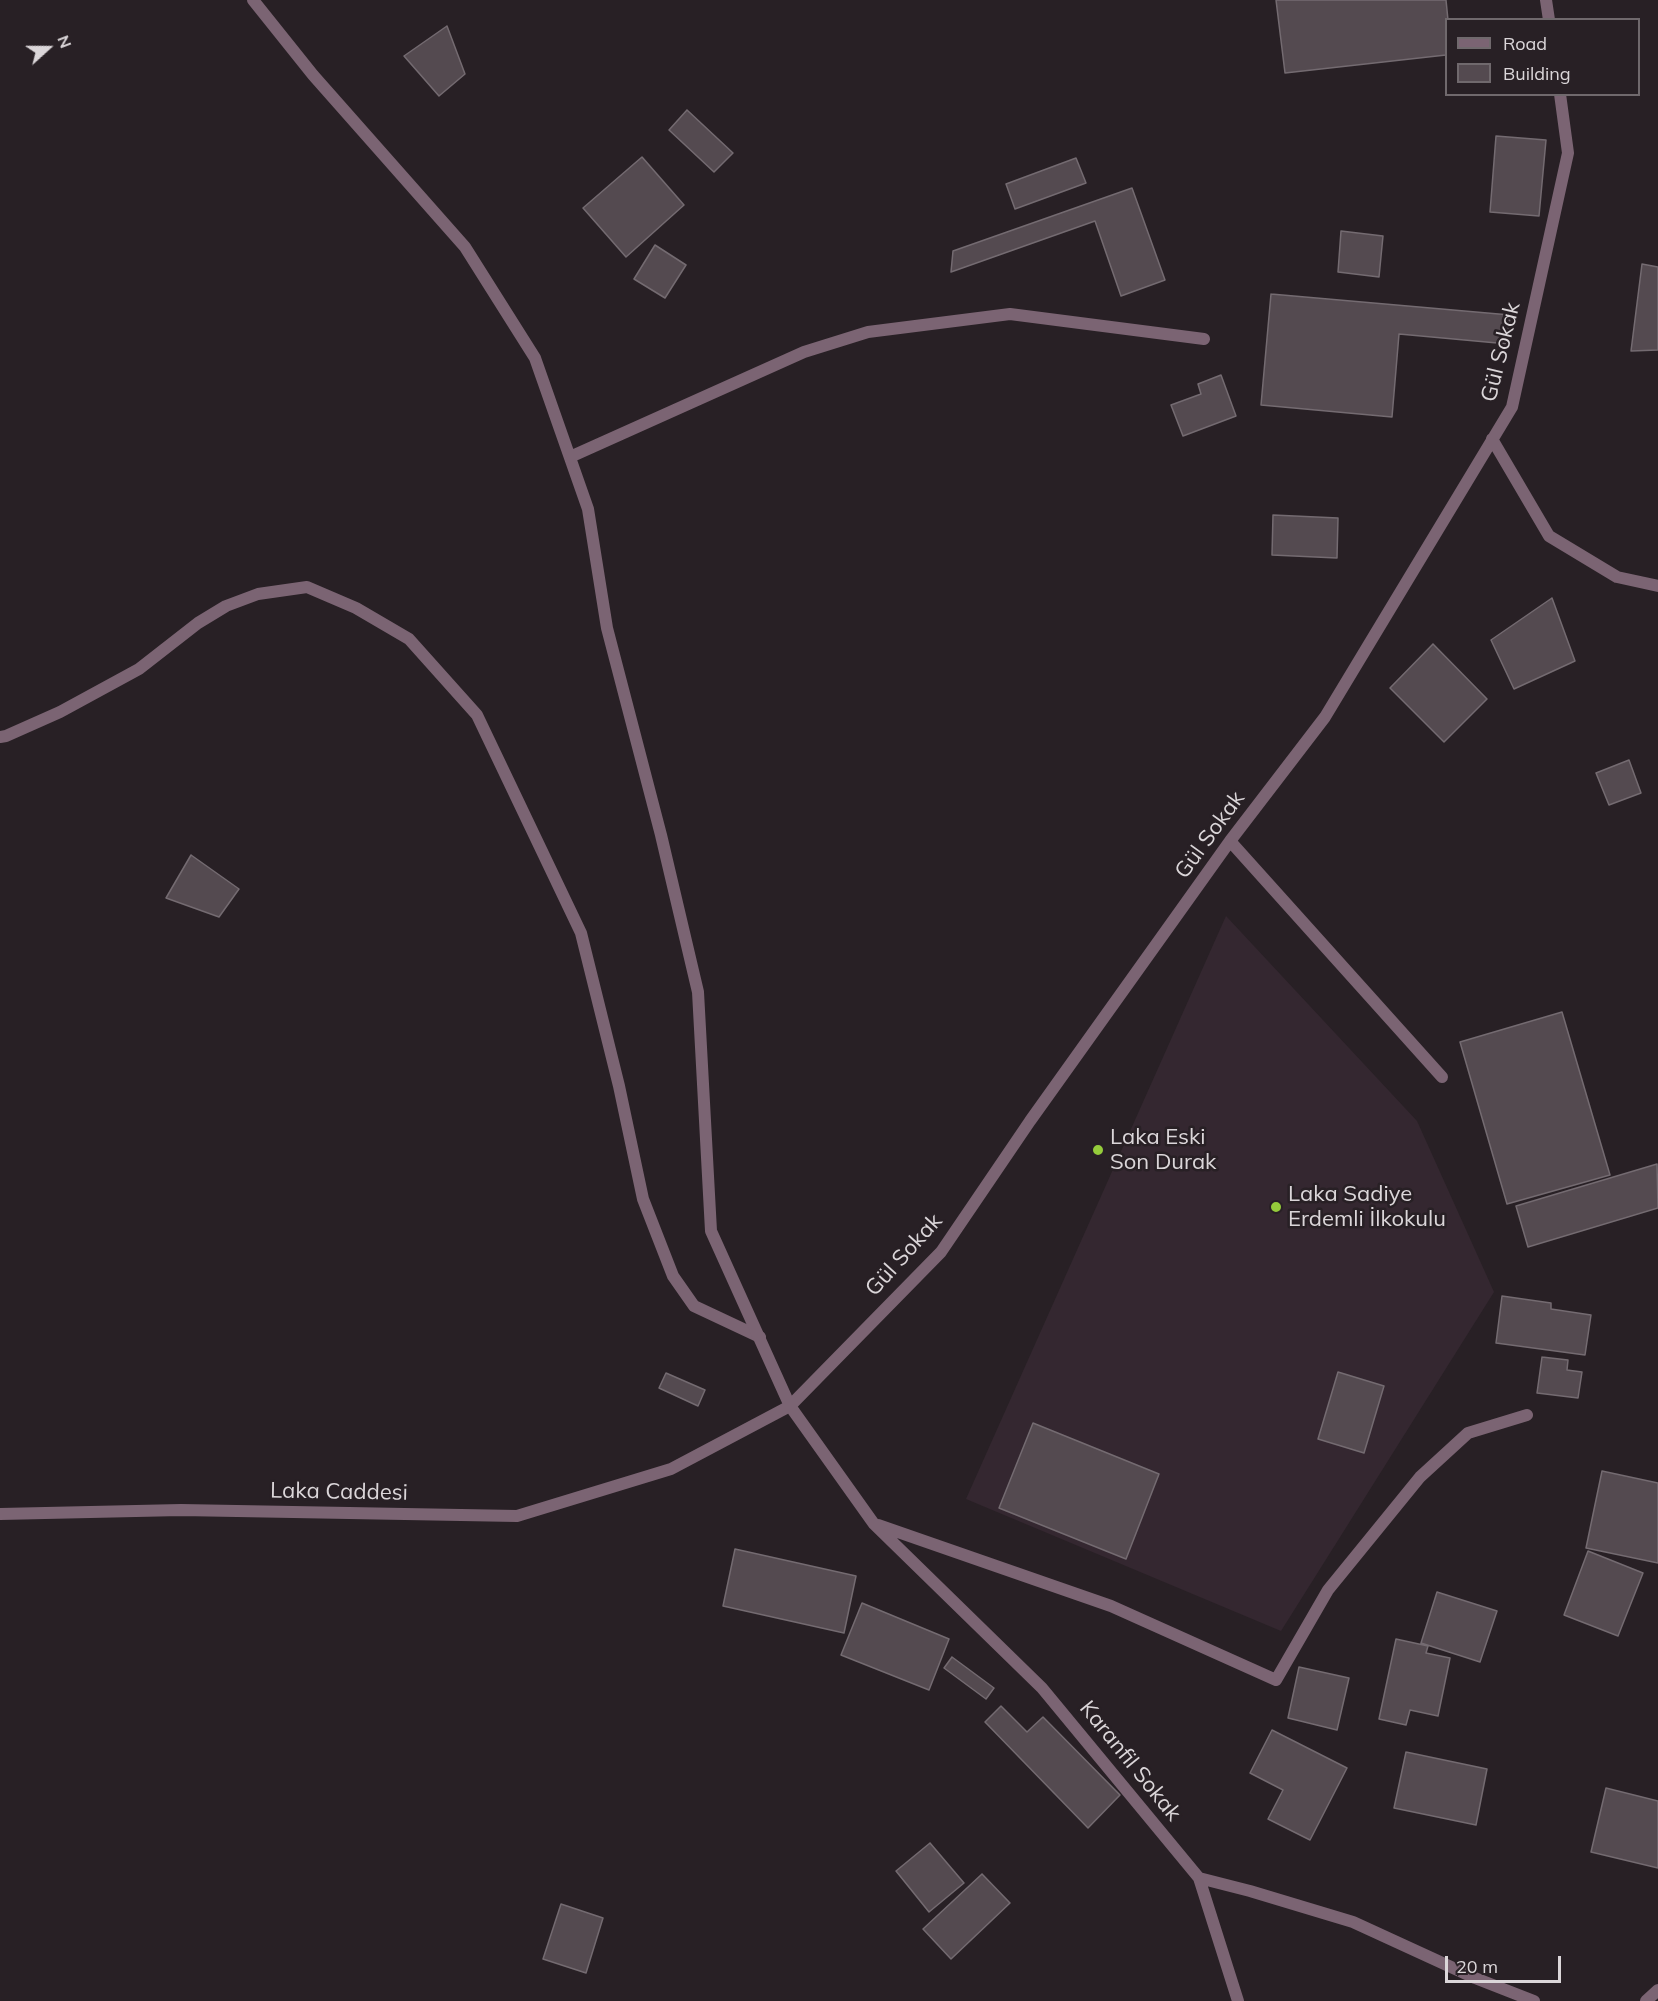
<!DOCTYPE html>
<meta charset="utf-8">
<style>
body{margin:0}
#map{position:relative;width:1658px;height:2001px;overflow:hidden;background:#282025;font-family:Mulish,sans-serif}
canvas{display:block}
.legend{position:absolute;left:1445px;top:18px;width:195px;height:78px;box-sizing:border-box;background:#282025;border:2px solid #70696d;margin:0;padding:8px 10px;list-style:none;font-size:18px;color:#dbd6d9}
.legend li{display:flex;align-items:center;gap:12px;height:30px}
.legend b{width:30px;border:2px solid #70696d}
.north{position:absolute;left:18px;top:18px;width:60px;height:60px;-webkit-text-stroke:4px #282025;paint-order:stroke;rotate:69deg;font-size:16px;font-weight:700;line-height:24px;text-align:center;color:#dbd6d9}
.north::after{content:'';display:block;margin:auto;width:21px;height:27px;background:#dbd6d9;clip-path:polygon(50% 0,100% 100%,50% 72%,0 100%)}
.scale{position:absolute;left:1445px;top:1956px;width:116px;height:27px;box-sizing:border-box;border:3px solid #dbd6d9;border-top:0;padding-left:8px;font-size:18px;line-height:21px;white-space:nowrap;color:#dbd6d9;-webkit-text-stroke:4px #282025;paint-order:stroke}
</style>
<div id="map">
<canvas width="1658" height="2001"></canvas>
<ul class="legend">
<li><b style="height:8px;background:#7b6473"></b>Road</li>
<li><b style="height:16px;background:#544a50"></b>Building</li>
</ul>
<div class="north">N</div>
<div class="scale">20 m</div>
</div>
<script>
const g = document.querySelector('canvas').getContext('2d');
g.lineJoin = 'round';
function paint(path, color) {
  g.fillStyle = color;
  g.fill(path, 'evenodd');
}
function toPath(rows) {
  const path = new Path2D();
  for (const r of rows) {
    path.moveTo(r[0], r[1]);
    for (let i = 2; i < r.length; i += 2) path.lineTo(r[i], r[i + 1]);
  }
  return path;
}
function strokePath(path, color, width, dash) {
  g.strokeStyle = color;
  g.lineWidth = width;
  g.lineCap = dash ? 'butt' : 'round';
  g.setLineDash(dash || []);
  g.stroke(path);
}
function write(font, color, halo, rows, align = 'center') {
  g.font = font + ' Mulish,sans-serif';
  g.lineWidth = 5;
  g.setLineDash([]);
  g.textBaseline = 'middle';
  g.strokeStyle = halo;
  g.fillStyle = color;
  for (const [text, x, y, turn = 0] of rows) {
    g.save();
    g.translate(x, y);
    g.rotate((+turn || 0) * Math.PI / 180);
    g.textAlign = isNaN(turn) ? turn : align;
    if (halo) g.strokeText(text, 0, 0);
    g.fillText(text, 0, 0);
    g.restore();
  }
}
paint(toPath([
 [1226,916,1417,1121,1494,1292,1281,1631,966,1499]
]), '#342730');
const building = toPath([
 [1276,0,1446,0,1448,20,1446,55,1285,73,1276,0],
 [447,26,465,74,439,96,404,56,447,26],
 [687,110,733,153,714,172,669,130,687,110],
 [1496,136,1546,140,1539,216,1490,212,1496,136],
 [642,157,684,205,626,257,583,208,642,157],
 [1076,158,1086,183,1015,209,1006,184,1076,158],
 [1132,188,1165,280,1121,296,1095,221,951,272,953,251,1132,188],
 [1341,231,1383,236,1379,277,1338,272,1341,231],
 [655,245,686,265,665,298,634,279,655,245],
 [1642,264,1658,267,1658,350,1631,351,1642,264],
 [1271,294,1510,315,1508,344,1399,334,1392,417,1261,405,1271,294],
 [1221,375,1236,416,1183,436,1171,405,1201,394,1198,384,1221,375],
 [1273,515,1338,518,1337,558,1272,555,1273,515],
 [1552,598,1575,661,1514,689,1491,640,1552,598],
 [1433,644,1487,699,1444,742,1390,688,1433,644],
 [1629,760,1641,793,1609,805,1596,773,1629,760],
 [191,855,239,889,219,917,166,898,191,855],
 [1562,1012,1610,1175,1507,1204,1460,1042,1562,1012],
 [1657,1164,1658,1208,1528,1247,1516,1206,1657,1164],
 [1502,1296,1551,1303,1551,1309,1591,1315,1585,1355,1496,1343,1502,1296],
 [1542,1357,1568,1360,1567,1370,1582,1372,1578,1398,1537,1393,1542,1357],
 [1338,1372,1384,1386,1364,1453,1318,1439,1338,1372],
 [666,1373,705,1390,698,1406,659,1388,666,1373],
 [1033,1423,1159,1474,1126,1559,999,1508,1033,1423],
 [1602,1471,1658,1483,1658,1563,1586,1548,1602,1471],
 [735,1549,856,1576,844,1633,723,1606,735,1549],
 [1588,1551,1643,1573,1618,1636,1564,1615,1588,1551],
 [1437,1592,1497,1611,1480,1662,1421,1643,1437,1592],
 [862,1603,949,1639,929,1690,841,1655,862,1603],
 [1396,1639,1428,1646,1426,1653,1450,1658,1438,1716,1410,1710,1406,1725,1379,1719,1396,1639],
 [952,1657,994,1688,986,1699,944,1668,952,1657],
 [1299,1667,1349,1678,1337,1730,1288,1718,1299,1667],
 [1001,1706,1027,1732,1043,1717,1120,1795,1088,1828,985,1722,1001,1706],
 [1272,1730,1347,1768,1310,1840,1268,1819,1283,1790,1250,1773,1272,1730],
 [1406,1752,1487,1769,1476,1825,1394,1808,1406,1752],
 [1606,1788,1658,1801,1658,1868,1591,1852,1606,1788],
 [930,1843,964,1883,929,1912,896,1871,930,1843],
 [982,1874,1010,1903,951,1959,923,1929,982,1874],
 [561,1904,603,1918,586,1973,543,1959,561,1904]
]);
paint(building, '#544a50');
strokePath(building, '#746b71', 1.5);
strokePath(toPath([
 [0,737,6,736,60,712,139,669,198,623,226,606,258,594,307,587,356,608,409,639,477,715,581,933,619,1086,643,1199,673,1276,694,1306,760,1337]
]), '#7b6473', 12);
strokePath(toPath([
 [253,0,313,75,465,247,535,358,588,509,607,628,661,835,698,992,711,1231,790,1406,874,1524,1042,1688,1199,1878,1250,1891,1353,1922,1475,1978,1534,2001],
 [1546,0,1549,20],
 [1492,439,1549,536,1617,577,1658,586],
 [570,457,804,352,868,332,1010,314,1204,339],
 [1230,841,1442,1077],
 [0,1514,181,1510,517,1516,671,1469,790,1406,941,1252,1030,1121,1230,841,1325,717,1512,407,1568,153,1560,94],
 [878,1525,1111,1606,1276,1680,1328,1590,1420,1477,1468,1433,1527,1415],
 [1199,1878,1238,2001],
 [1646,2001,1658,1990]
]), '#7b6473', 12);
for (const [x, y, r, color] of [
 [1098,1150,6,"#95cc3b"],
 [1276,1207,6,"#95cc3b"]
]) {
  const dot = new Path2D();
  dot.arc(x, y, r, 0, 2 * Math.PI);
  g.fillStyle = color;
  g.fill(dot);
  strokePath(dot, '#282025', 2);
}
write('22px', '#dbd6d9', '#282025', [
 ["Gül Sokak",1501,352,-76],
 ["Gül Sokak",1210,835,-54],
 ["Gül Sokak",904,1255,-48],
 ["Laka Caddesi",339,1492,1],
 ["Karanfil Sokak",1130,1761,51]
]);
write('22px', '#dbd6d9', '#282025', [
 ["Laka Eski",1110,1137],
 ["Son Durak",1110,1162],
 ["Laka Sadiye",1288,1194],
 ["Erdemli İlkokulu",1288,1219]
], 'left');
</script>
